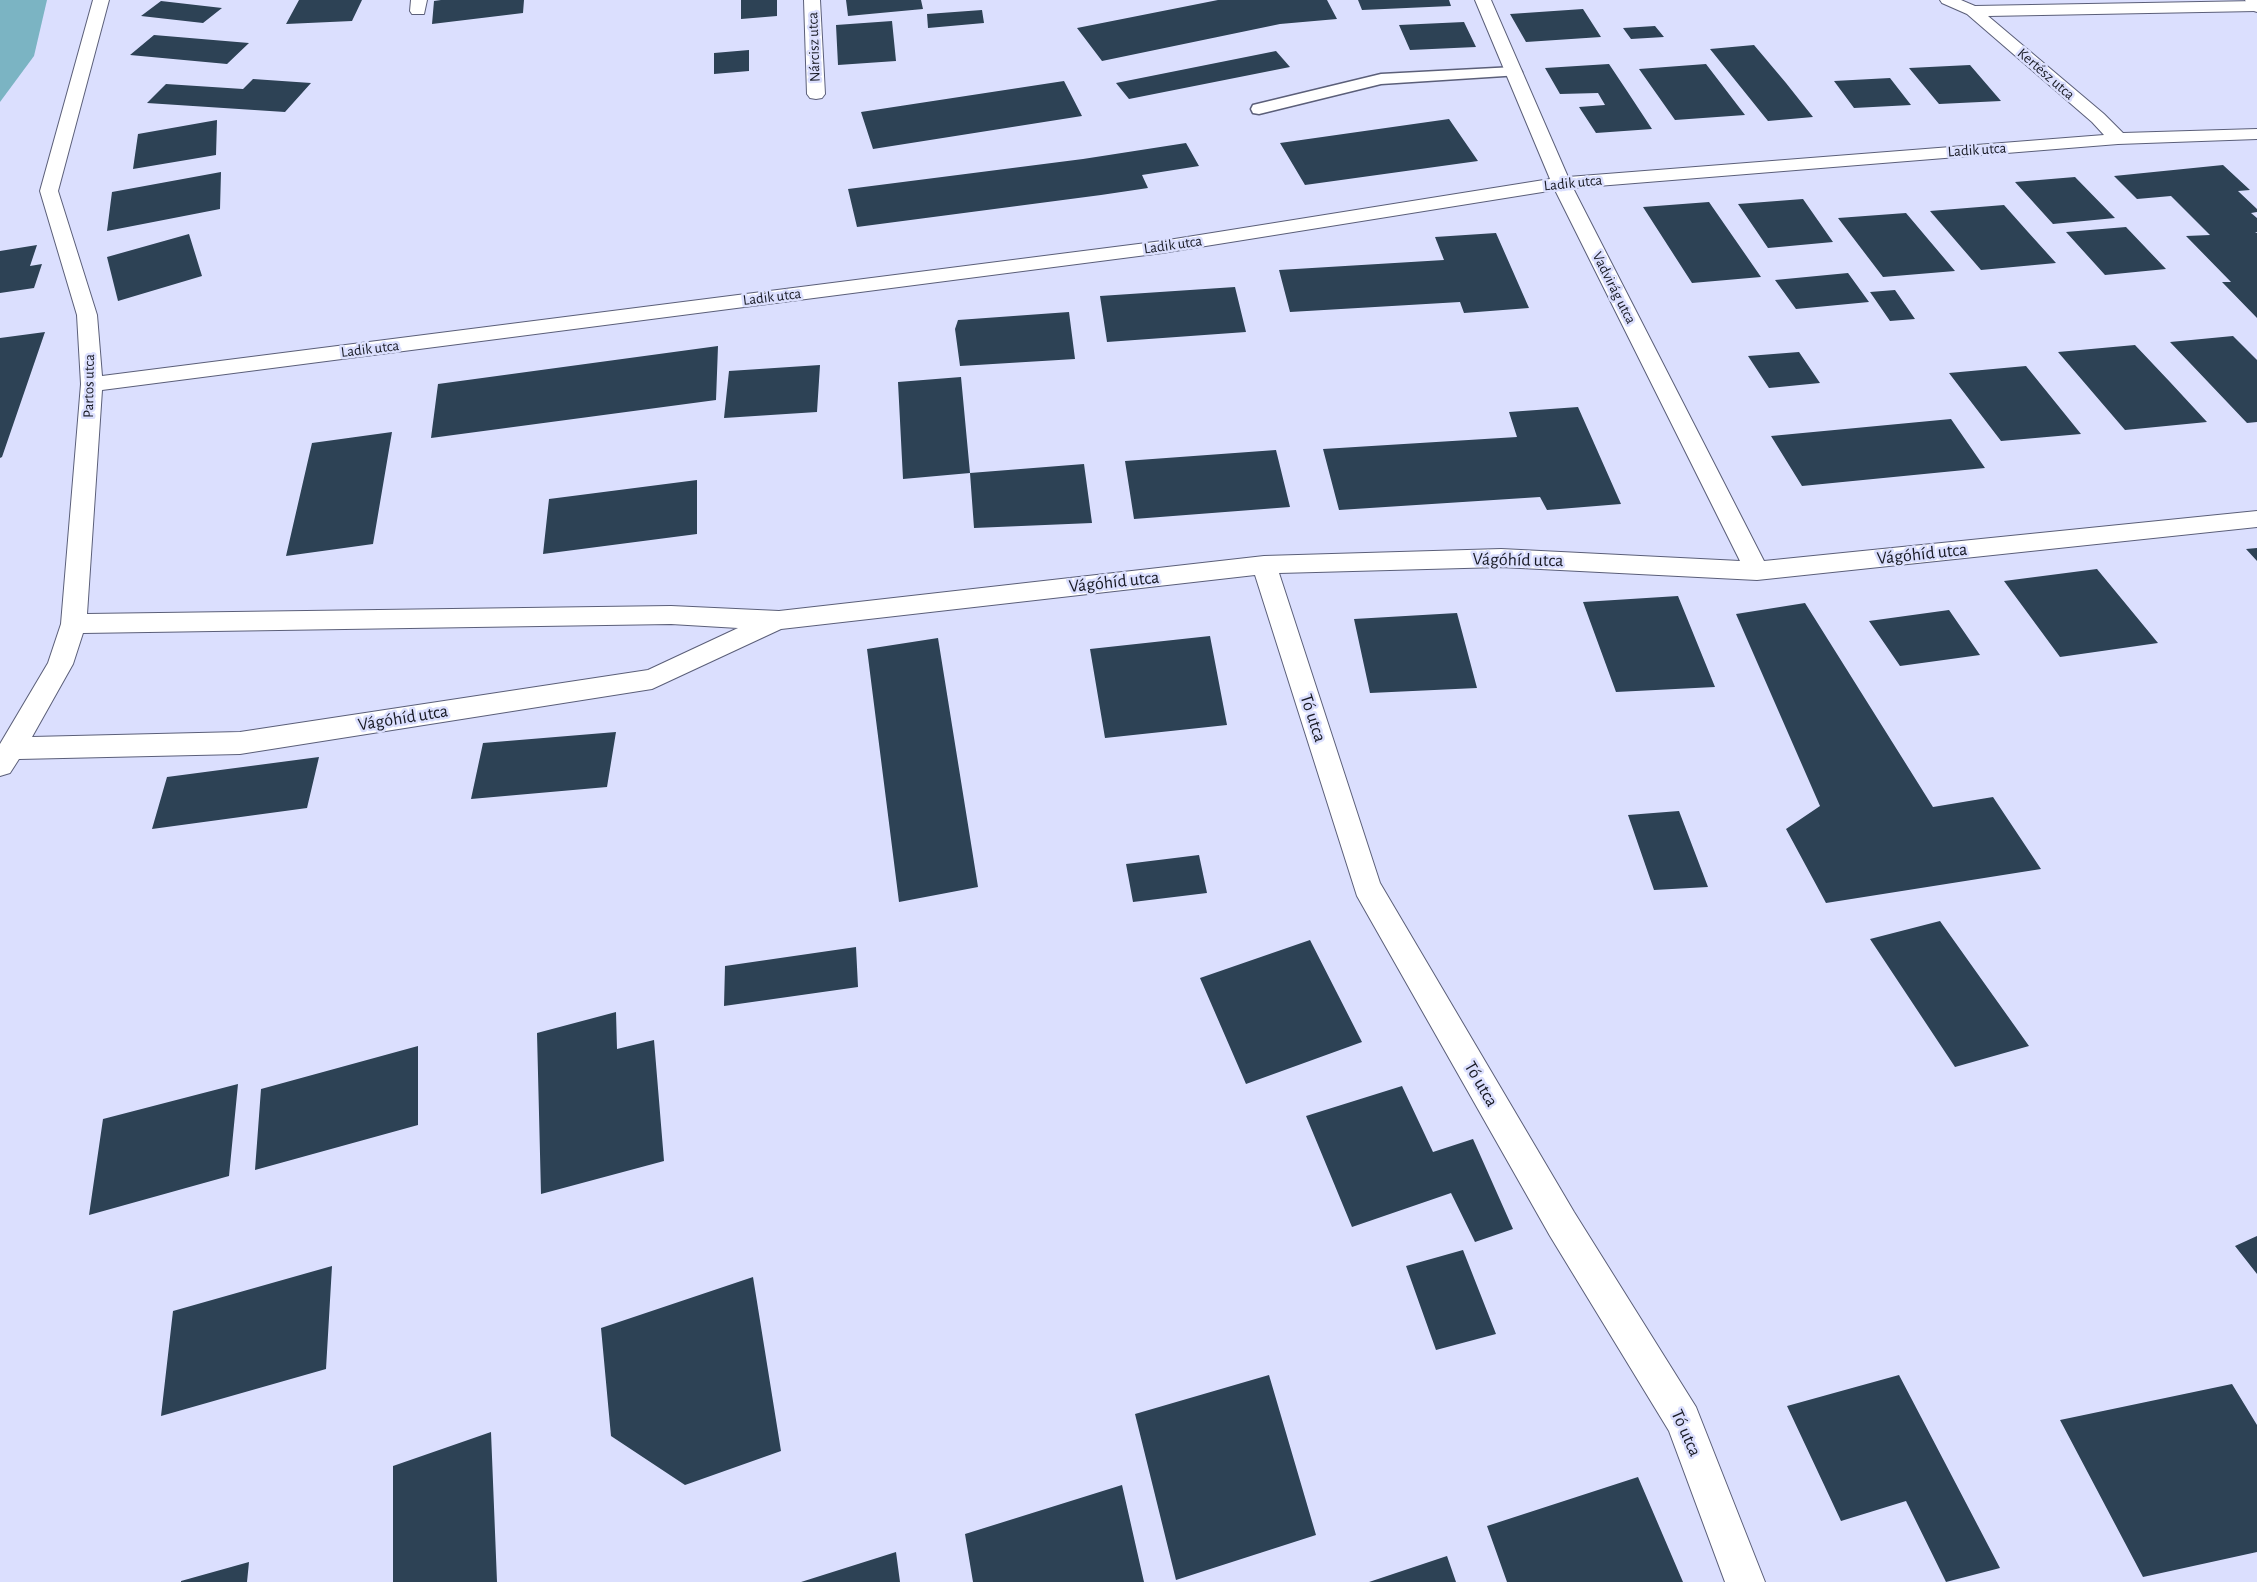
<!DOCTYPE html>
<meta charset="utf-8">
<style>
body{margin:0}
canvas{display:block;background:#dbdffe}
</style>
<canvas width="2257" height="1582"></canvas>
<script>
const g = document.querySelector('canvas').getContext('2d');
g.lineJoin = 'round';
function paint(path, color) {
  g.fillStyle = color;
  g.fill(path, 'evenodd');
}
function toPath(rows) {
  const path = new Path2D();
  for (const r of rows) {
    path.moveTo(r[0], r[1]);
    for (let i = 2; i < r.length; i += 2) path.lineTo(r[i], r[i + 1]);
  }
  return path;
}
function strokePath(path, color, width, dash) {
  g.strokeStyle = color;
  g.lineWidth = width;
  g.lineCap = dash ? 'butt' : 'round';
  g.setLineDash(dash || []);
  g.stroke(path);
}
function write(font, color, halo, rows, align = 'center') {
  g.font = font + ' "Alegreya Sans",sans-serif';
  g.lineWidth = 5;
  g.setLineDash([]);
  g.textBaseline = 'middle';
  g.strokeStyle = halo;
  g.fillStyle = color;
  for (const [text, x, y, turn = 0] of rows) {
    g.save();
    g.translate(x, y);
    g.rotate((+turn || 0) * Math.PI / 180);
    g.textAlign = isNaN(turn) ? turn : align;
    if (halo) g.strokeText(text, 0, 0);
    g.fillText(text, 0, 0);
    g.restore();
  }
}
paint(toPath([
 [0,0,47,0,34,56,0,102]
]), '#7bb4c3');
paint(toPath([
 [299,0,362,0,352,21,286,24],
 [441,0,524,0,523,13,432,24,434,1],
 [741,0,777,0,777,16,741,19],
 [846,0,921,0,923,9,848,16],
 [1218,0,1327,0,1337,19,1280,24,1102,61,1077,28],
 [1358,0,1449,0,1451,6,1362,10],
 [161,1,222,8,203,23,141,16],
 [1583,9,1601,37,1526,42,1510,14],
 [982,10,984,23,928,28,927,14],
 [892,21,896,61,838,65,836,25],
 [1464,22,1476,47,1410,50,1399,25],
 [1655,26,1664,37,1631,39,1623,28],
 [154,35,249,43,227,64,130,55],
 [1754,45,1786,83,1813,117,1768,121,1710,49],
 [749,50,749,71,714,74,714,53],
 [1276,51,1290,67,1129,99,1116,83],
 [1609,64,1627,91,1652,129,1596,133,1579,107,1605,105,1598,93,1560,94,1545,68],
 [1706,64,1745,115,1675,120,1639,69],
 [1970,65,2001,101,1939,104,1909,68],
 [1890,78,1911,105,1854,108,1834,81],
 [253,79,311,83,285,112,147,103,166,84,243,89],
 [1064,81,1082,116,873,149,861,112],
 [1449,119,1478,161,1305,185,1280,143],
 [217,120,216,155,133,169,138,134],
 [1186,143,1199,166,1142,175,1148,188,1101,195,857,227,848,189,1083,159],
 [2223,165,2250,190,2238,191,2257,209,2257,212,2251,213,2257,218,2257,232,2255,232,2257,233,2257,318,2222,282,2231,282,2186,236,2210,235,2171,196,2137,199,2114,176],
 [221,172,220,209,107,231,112,192],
 [2075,177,2115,218,2053,224,2015,182],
 [1803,199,1833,242,1768,248,1738,204],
 [1709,202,1761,277,1692,283,1643,207],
 [2004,205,2028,232,2056,263,1981,270,1930,211],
 [1906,213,1955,271,1883,277,1838,218],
 [2126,227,2166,269,2105,275,2066,232],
 [1496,233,1529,308,1464,313,1460,302,1290,312,1279,270,1444,260,1435,237],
 [189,234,202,276,118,301,107,257],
 [37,245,30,266,42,264,34,288,0,293,0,251],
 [1848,273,1869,302,1796,309,1775,280],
 [1235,287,1246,332,1107,342,1100,296],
 [1895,290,1915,319,1890,321,1870,292],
 [1069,312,1075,359,960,366,955,329,958,320],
 [45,332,2,457,0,458,0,338],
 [2233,336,2257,360,2257,422,2247,423,2170,342],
 [2135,345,2170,382,2207,422,2125,430,2058,352],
 [718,346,716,400,431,438,438,384],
 [1799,352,1820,383,1769,388,1748,356],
 [820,365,817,412,724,418,729,371],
 [2026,366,2081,434,2001,441,1949,373],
 [961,377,970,473,903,479,898,382],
 [1578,407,1621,504,1547,510,1540,497,1339,510,1323,449,1517,437,1509,412],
 [1951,419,1985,468,1802,486,1771,436],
 [392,432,373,544,286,556,312,443],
 [1276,450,1290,507,1134,519,1125,461],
 [1084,464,1092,523,974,528,970,473],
 [697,480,697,534,543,554,549,499],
 [2257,548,2257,561,2246,549],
 [2097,569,2158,643,2060,657,2004,581],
 [1678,596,1715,687,1616,692,1583,602],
 [1805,603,1933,807,1993,797,2041,869,1826,903,1786,829,1820,806,1736,614],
 [1949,610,1980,655,1900,666,1869,621],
 [1457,613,1477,688,1370,693,1354,619],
 [1210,636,1227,725,1105,738,1090,649],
 [938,638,978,887,899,902,867,649],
 [616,732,607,787,471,799,483,743],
 [319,757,307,808,152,829,167,777],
 [1679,811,1708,887,1654,890,1628,815],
 [1199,855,1207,893,1133,902,1126,864],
 [1940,921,2029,1046,1955,1067,1870,939],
 [1310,940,1362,1042,1246,1084,1200,978],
 [856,947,858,987,724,1006,725,966],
 [616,1012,617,1049,654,1040,664,1161,541,1194,537,1033],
 [418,1046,418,1125,255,1170,261,1089],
 [238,1084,229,1176,89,1215,103,1119],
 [1402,1086,1433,1152,1473,1139,1513,1229,1475,1242,1451,1193,1352,1227,1306,1116],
 [2257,1236,2257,1274,2235,1246],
 [1463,1250,1496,1334,1436,1350,1406,1266],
 [332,1266,326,1369,161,1416,173,1311],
 [753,1277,781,1451,685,1485,611,1436,601,1328],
 [1269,1375,1316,1535,1176,1580,1135,1414],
 [1899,1375,2000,1568,1946,1582,1906,1501,1841,1521,1787,1406],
 [2232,1384,2257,1425,2257,1552,2143,1577,2060,1420],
 [491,1432,497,1582,393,1582,393,1466],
 [1638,1477,1683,1582,1507,1582,1487,1526],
 [1122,1485,1144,1582,973,1582,965,1534],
 [896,1552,900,1582,801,1582],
 [1447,1556,1456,1582,1369,1582],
 [249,1562,247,1582,181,1582,181,1581]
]), '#2d4255');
const lane = toPath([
 [1514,67,1520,69,1522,72,1520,75,1381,84,1259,114,1253,113,1251,109,1253,105,1381,74,1514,67]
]);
const street = toPath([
 [93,0,109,0,58,191,97,315,102,376,1162,241,1550,179,1475,0,1491,0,1568,177,2104,135,2092,122,1967,14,1942,3,1940,0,1961,0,1975,6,2257,1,2256,11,1988,16,2104,114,2123,133,2257,129,2257,139,2118,144,1573,188,1764,561,2257,511,2257,527,1757,580,1501,567,1279,573,1380,883,1574,1212,1696,1407,1765,1582,1725,1582,1669,1431,1550,1236,1357,896,1255,575,781,629,652,689,240,754,19,759,10,773,0,776,0,744,48,663,61,624,81,384,77,315,40,191,93,0],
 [1555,190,1740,561,1501,549,1264,556,779,611,671,606,87,614,102,390,1162,253,1555,190],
 [671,624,738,628,648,670,240,732,32,737,73,664,83,633,671,624],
 [411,0,427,0,424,14,412,14,410,11,411,0],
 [804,0,820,0,825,94,822,98,816,99,810,98,807,94,804,0]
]);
const secondary = toPath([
 [2245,0,2257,0,2257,12,2251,10,2245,0]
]);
strokePath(lane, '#5b5f79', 3);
strokePath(street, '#5b5f79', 2);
strokePath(secondary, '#5b5f79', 2);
paint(lane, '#fff');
paint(street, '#fff');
paint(secondary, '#fff');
write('15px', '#171923', '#dbdffe', [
 ["Nárcisz utca",814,47,-92],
 ["Kertész utca",2046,74,41],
 ["Ladik utca",1977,150,-4],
 ["Ladik utca",1573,183,-6],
 ["Ladik utca",1173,245,-8],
 ["Vadvirág utca",1614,288,63],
 ["Ladik utca",772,297,-7],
 ["Ladik utca",370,349,-7],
 ["Partos utca",89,386,-89]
]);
write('18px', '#171923', '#dbdffe', [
 ["Vágóhíd utca",1922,554,-6],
 ["Vágóhíd utca",1518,560,1],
 ["Vágóhíd utca",1114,582,-6],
 ["Vágóhíd utca",403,718,-9],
 ["Tó utca",1313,718,72],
 ["Tó utca",1481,1084,60],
 ["Tó utca",1686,1433,66]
]);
</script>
